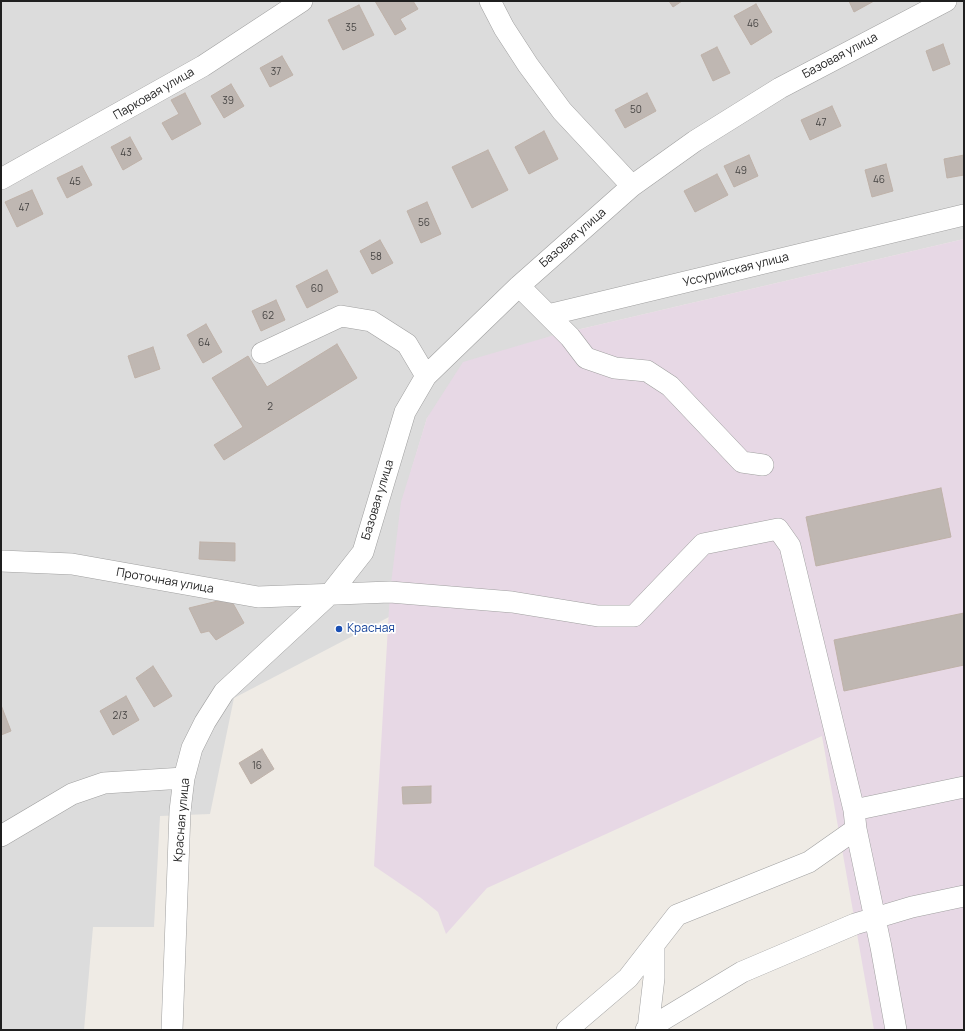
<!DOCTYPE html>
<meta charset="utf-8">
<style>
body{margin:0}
#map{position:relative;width:965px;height:1031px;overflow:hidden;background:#efebe5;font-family:Manrope,sans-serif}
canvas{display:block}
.frame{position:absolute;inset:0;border:2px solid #1f1f1f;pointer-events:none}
</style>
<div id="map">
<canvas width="965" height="1031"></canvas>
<div class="frame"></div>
</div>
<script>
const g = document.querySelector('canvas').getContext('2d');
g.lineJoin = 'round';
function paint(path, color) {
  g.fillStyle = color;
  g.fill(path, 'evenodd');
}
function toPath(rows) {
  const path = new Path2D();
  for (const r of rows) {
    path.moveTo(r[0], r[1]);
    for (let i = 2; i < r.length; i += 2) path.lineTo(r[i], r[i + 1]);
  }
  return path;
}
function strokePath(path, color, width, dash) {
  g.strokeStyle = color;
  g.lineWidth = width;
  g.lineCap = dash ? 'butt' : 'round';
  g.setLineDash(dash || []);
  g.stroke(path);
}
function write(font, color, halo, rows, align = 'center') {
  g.font = font + ' Manrope,sans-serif';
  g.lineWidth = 3.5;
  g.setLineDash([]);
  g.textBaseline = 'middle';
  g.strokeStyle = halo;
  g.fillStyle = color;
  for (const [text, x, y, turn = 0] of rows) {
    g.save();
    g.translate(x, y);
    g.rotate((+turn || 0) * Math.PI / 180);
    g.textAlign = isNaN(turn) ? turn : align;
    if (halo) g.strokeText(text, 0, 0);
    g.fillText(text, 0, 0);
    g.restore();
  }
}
paint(toPath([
 [1,1,964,1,964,239,551,336,427,418,402,502,389,617,234,698,210,814,160,816,154,927,93,927,84,1030,1,1030]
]), '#dcdcdc');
paint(toPath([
 [964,239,964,1030,874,1030,822,736,487,888,446,934,438,912,421,898,374,866,390,592,401,502,427,418,463,362,551,336]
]), '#e7d8e5');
const building = toPath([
 [375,1,413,1,418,9,400,19,406,29,395,35,375,1],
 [669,1,682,1,673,7,669,1],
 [849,1,874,1,854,12,849,1],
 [756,4,772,32,751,45,734,16,756,4],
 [359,5,374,35,343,50,328,20,359,5],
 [943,44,950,64,933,71,926,51,943,44],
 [717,47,730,73,713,81,701,55,717,47],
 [282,56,293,75,270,87,260,68,282,56],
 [231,84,244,106,224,118,211,96,231,84],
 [185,93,201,124,172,140,162,123,179,114,171,100,185,93],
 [647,93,656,111,625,128,615,110,647,93],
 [832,106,841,126,810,140,801,120,832,106],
 [544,131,558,159,529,174,515,147,544,131],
 [130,137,142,159,123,170,111,147,130,137],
 [488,150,508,190,472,208,452,167,488,150],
 [749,155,758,176,734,187,724,166,749,155],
 [964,155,964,175,947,178,944,159,964,155],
 [886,164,893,191,872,197,865,170,886,164],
 [82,166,92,185,67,198,57,178,82,166],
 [717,174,728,195,695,212,684,191,717,174],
 [32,190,43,214,17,227,5,202,32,190],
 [427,202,441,234,421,243,407,211,427,202],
 [380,240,393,263,372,274,360,251,380,240],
 [327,270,338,292,307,308,296,286,327,270],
 [276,300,285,320,261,331,252,311,276,300],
 [206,324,222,352,203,363,187,335,206,324],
 [337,344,357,378,224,460,214,445,243,427,212,378,248,356,267,387,337,344],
 [153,347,160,369,135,378,128,356,153,347],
 [941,488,951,537,816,566,806,517,941,488],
 [200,542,235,543,235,561,199,559,200,542],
 [230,598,244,623,216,640,209,631,201,633,189,608,230,598],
 [964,613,964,665,844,691,834,640,964,613],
 [153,666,172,696,154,707,136,678,153,666],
 [126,696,139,720,113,735,100,711,126,696],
 [1,705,11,731,1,735,1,705],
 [262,749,274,769,251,784,239,763,262,749],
 [431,786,431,803,403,804,402,787,431,786]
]);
paint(building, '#bfb7b2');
strokePath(building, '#bfb2a9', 1);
const minor = toPath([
 [490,1,504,28,528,65,562,111,632,186],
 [1,179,203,66,302,1],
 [519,286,548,315,964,215],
 [548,315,570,337,586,358,615,368,647,371,670,386,742,462,763,465],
 [262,353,341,316,371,321,407,344,426,376],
 [1,561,72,564,258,597,390,592,512,602,598,616,634,616,703,544,778,529,790,546,854,810,964,787],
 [856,829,881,947,896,1030],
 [1,836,72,794,104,783,184,778],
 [648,1029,654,978,654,946],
 [172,1030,180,811,184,778,192,748,205,722,224,692,330,594,363,552,405,412,426,376,519,286,632,186,695,141,780,88,946,1],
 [567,1030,628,978,677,915,809,862,856,829,854,810],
 [646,1030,742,972,855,924,912,907,964,896]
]);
strokePath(minor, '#a0a0a0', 22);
strokePath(minor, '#fff', 21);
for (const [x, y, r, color] of [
 [339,629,4,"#1a4fb4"]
]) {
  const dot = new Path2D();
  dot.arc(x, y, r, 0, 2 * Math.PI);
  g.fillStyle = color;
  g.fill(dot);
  strokePath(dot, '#fff', 1.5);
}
write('10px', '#474544', null, [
 ["46",753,24],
 ["35",351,28],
 ["37",276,72],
 ["39",228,101],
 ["50",636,110],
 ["47",821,123],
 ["43",126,153],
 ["49",741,171],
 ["46",879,180],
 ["45",75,182],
 ["47",24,208],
 ["56",424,223],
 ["58",376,257],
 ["60",317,289],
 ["62",268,316],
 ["64",204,343],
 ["2",270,407],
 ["2/3",120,716],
 ["16",257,766]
]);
write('12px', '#1f1f1f', '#fff', [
 ["Базовая улица",840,56,-28],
 ["Парковая улица",154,94,-30],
 ["Базовая улица",573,238,-41],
 ["Уссурийская улица",736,270,-14],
 ["Базовая улица",378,500,-73],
 ["Проточная улица",165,581,10],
 ["Красная улица",182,820,-85]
]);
write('12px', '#164399', '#fff', [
 ["Красная",347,629]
], 'left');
</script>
